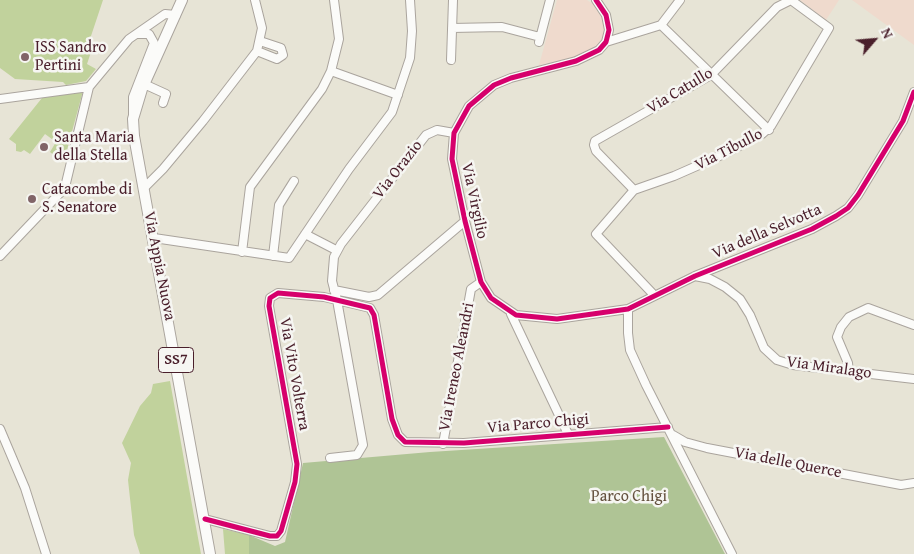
<!DOCTYPE html>
<style>
body{margin:0}
#map{position:relative;width:914px;height:554px;overflow:hidden;background:#e7e4d6;font-family:"Gentium Book Plus",serif}
canvas{display:block}
.north{position:absolute;left:849px;top:15px;width:50px;height:50px;-webkit-text-stroke:4px #f6f6f2;paint-order:stroke;rotate:63deg;font-size:14px;font-weight:700;line-height:20px;text-align:center;color:#4a1f2b}
.north::after{content:'';display:block;margin:auto;width:18px;height:22px;background:#4a1f2b;clip-path:polygon(50% 0,100% 100%,50% 72%,0 100%)}
</style>
<div id="map">
<canvas width="914" height="554"></canvas>
<div class="north">N</div>
</div>
<script>
const g = document.querySelector('canvas').getContext('2d');
g.lineJoin = 'round';
function paint(path, color) {
  g.fillStyle = color;
  g.fill(path, 'evenodd');
}
function toPath(rows) {
  const path = new Path2D();
  for (const r of rows) {
    path.moveTo(r[0], r[1]);
    for (let i = 2; i < r.length; i += 2) path.lineTo(r[i], r[i + 1]);
  }
  return path;
}
function strokePath(path, color, width, dash) {
  g.strokeStyle = color;
  g.lineWidth = width;
  g.lineCap = dash ? 'butt' : 'round';
  g.setLineDash(dash || []);
  g.stroke(path);
}
function write(font, color, halo, rows, align = 'center') {
  g.font = font + ' "Gentium Book Plus",serif';
  g.lineWidth = 5;
  g.setLineDash([]);
  g.textBaseline = 'middle';
  g.strokeStyle = halo;
  g.fillStyle = color;
  for (const [text, x, y, turn = 0] of rows) {
    g.save();
    g.translate(x, y);
    g.rotate((+turn || 0) * Math.PI / 180);
    g.textAlign = isNaN(turn) ? turn : align;
    if (halo) g.strokeText(text, 0, 0);
    g.fillText(text, 0, 0);
    g.restore();
  }
}
paint(toPath([
 [557,0,587,0,593,4,606,25,603,44,577,57,539,65],
 [800,0,839,0,826,20],
 [852,0,914,0,914,45]
]), '#efdacd');
paint(toPath([
 [0,0,103,0,88,45,93,46,87,64,96,69,86,81,66,85,63,82,15,79,0,68],
 [83,91,67,150,61,161,50,152,56,142,45,134,30,154,24,150,21,152,16,151,16,144,9,139,42,98],
 [170,381,194,516,201,554,140,554,134,535,128,480,131,463,122,443,140,406,151,393,153,384],
 [223,529,249,535,249,554,225,554]
]), '#c1d29c');
paint(toPath([
 [664,437,725,554,249,554,249,535,275,546,285,542,303,463,430,452]
]), '#afc495');
const minor = toPath([
 [596,0,606,15,609,30,606,42,599,50,576,61,511,78,494,85,469,106,454,133,452,159,465,221,481,282,491,298,516,315,557,319,628,309,695,276,812,229,836,216,848,208,858,195,903,121,914,92],
 [791,0,829,28,771,126,762,134,724,154,674,176,634,190,596,151,594,145,595,141,711,75,777,7,791,0],
 [661,25,769,130],
 [452,28,502,27,540,37],
 [539,42,550,0],
 [606,42,661,25,680,0],
 [257,51,277,59,283,55,281,48,260,41],
 [451,60,453,0],
 [331,71,398,95],
 [144,84,166,94,163,103],
 [0,99,89,87],
 [133,118,133,97,154,43,149,34,138,34],
 [144,188,163,169,203,121,257,51,262,28,255,0],
 [634,190,596,234,654,295],
 [305,234,336,250],
 [154,238,289,258,349,169,392,112,410,58,412,31,410,0],
 [242,252,250,187,322,89,331,71,339,39,334,0],
 [0,256,60,193,66,183,89,87,129,39,165,14,176,15],
 [273,256,279,205,294,181],
 [695,276,710,279,725,287,740,299,750,315,764,348,777,360,793,365,914,379],
 [334,290,369,297,378,295,465,221],
 [628,309,628,333,630,350,646,385,732,554],
 [511,314,568,434],
 [849,372,848,363,837,337,841,327,849,317,868,308,914,325],
 [0,429,25,488,46,554],
 [673,435,685,442,707,448,901,485,914,483],
 [443,444,471,289,481,282],
 [330,458,357,455,363,445,337,300,332,281,334,257,341,244,426,135,437,130,454,133],
 [205,519,270,536,277,536,281,531,295,482,297,464,269,306,270,298,278,293,324,297,370,308,374,315,392,419,398,435,405,442,464,443,668,427]
]);
const major = toPath([
 [182,0,142,89,133,119,134,136,210,554]
]);
strokePath(minor, '#aaa49d', 10);
strokePath(major, '#aaa49d', 12);
strokePath(minor, '#fbfbf9', 8);
strokePath(major, '#fbfbf9', 10);
strokePath(toPath([
 [596,0,606,15,609,30,606,42,599,50,576,61,511,78,494,85,469,106,454,133,452,159,465,221,481,282,491,298,516,315,557,319,628,309,695,276,812,229,836,216,848,208,858,195,903,121,914,92],
 [205,519,270,536,277,536,281,531,295,482,297,464,269,306,270,298,278,293,324,297,370,308,374,315,392,419,398,435,405,442,464,443,668,427]
]), '#d6006c', 5);
for (const [x, y, r, color] of [
 [25,57,5,"#816467"],
 [44,147,5,"#816467"],
 [32,199,5,"#816467"]
]) {
  const dot = new Path2D();
  dot.arc(x, y, r, 0, 2 * Math.PI);
  g.fillStyle = color;
  g.fill(dot);
  strokePath(dot, '#f6f6f2', 2);
}
for (const [x, y, w] of [
 [176,360,35]
]) {
  const box = new Path2D();
  box.roundRect(x - w / 2, y - 12.5, w, 25, 4);
  g.fillStyle = '#f6f6f2';
  g.fill(box);
  strokePath(box, '#4a1f2b', 1);
}
write('bold 15px', '#4a1f2b', null, [
 ["SS7",176,360]
]);
write('16px', '#4a1f2b', '#f6f6f2', [
 ["ISS Sandro",35,48],
 ["Pertini",35,66],
 ["Santa Maria",54,138],
 ["della Stella",54,156],
 ["Catacombe di",42,190],
 ["S. Senatore",42,208]
], 'left');
write('16px', '#4a1f2b', '#f6f6f2', [
 ["Via Catullo",680,91,-31],
 ["Via Tibullo",729,150,-27],
 ["Via Orazio",398,170,-52],
 ["Via Virgilio",474,201,78],
 ["Via della Selvotta",767,232,-23],
 ["Via Appia Nuova",159,266,79],
 ["Via Ireneo Aleandri",457,367,-79],
 ["Via Miralago",829,368,8],
 ["Via Vito Volterra",294,374,80],
 ["Via Parco Chigi",538,424,-5],
 ["Via delle Querce",788,463,11]
]);
write('16px', '#64513e', '#f6f6f2', [
 ["Parco Chigi",629,497]
]);
</script>
